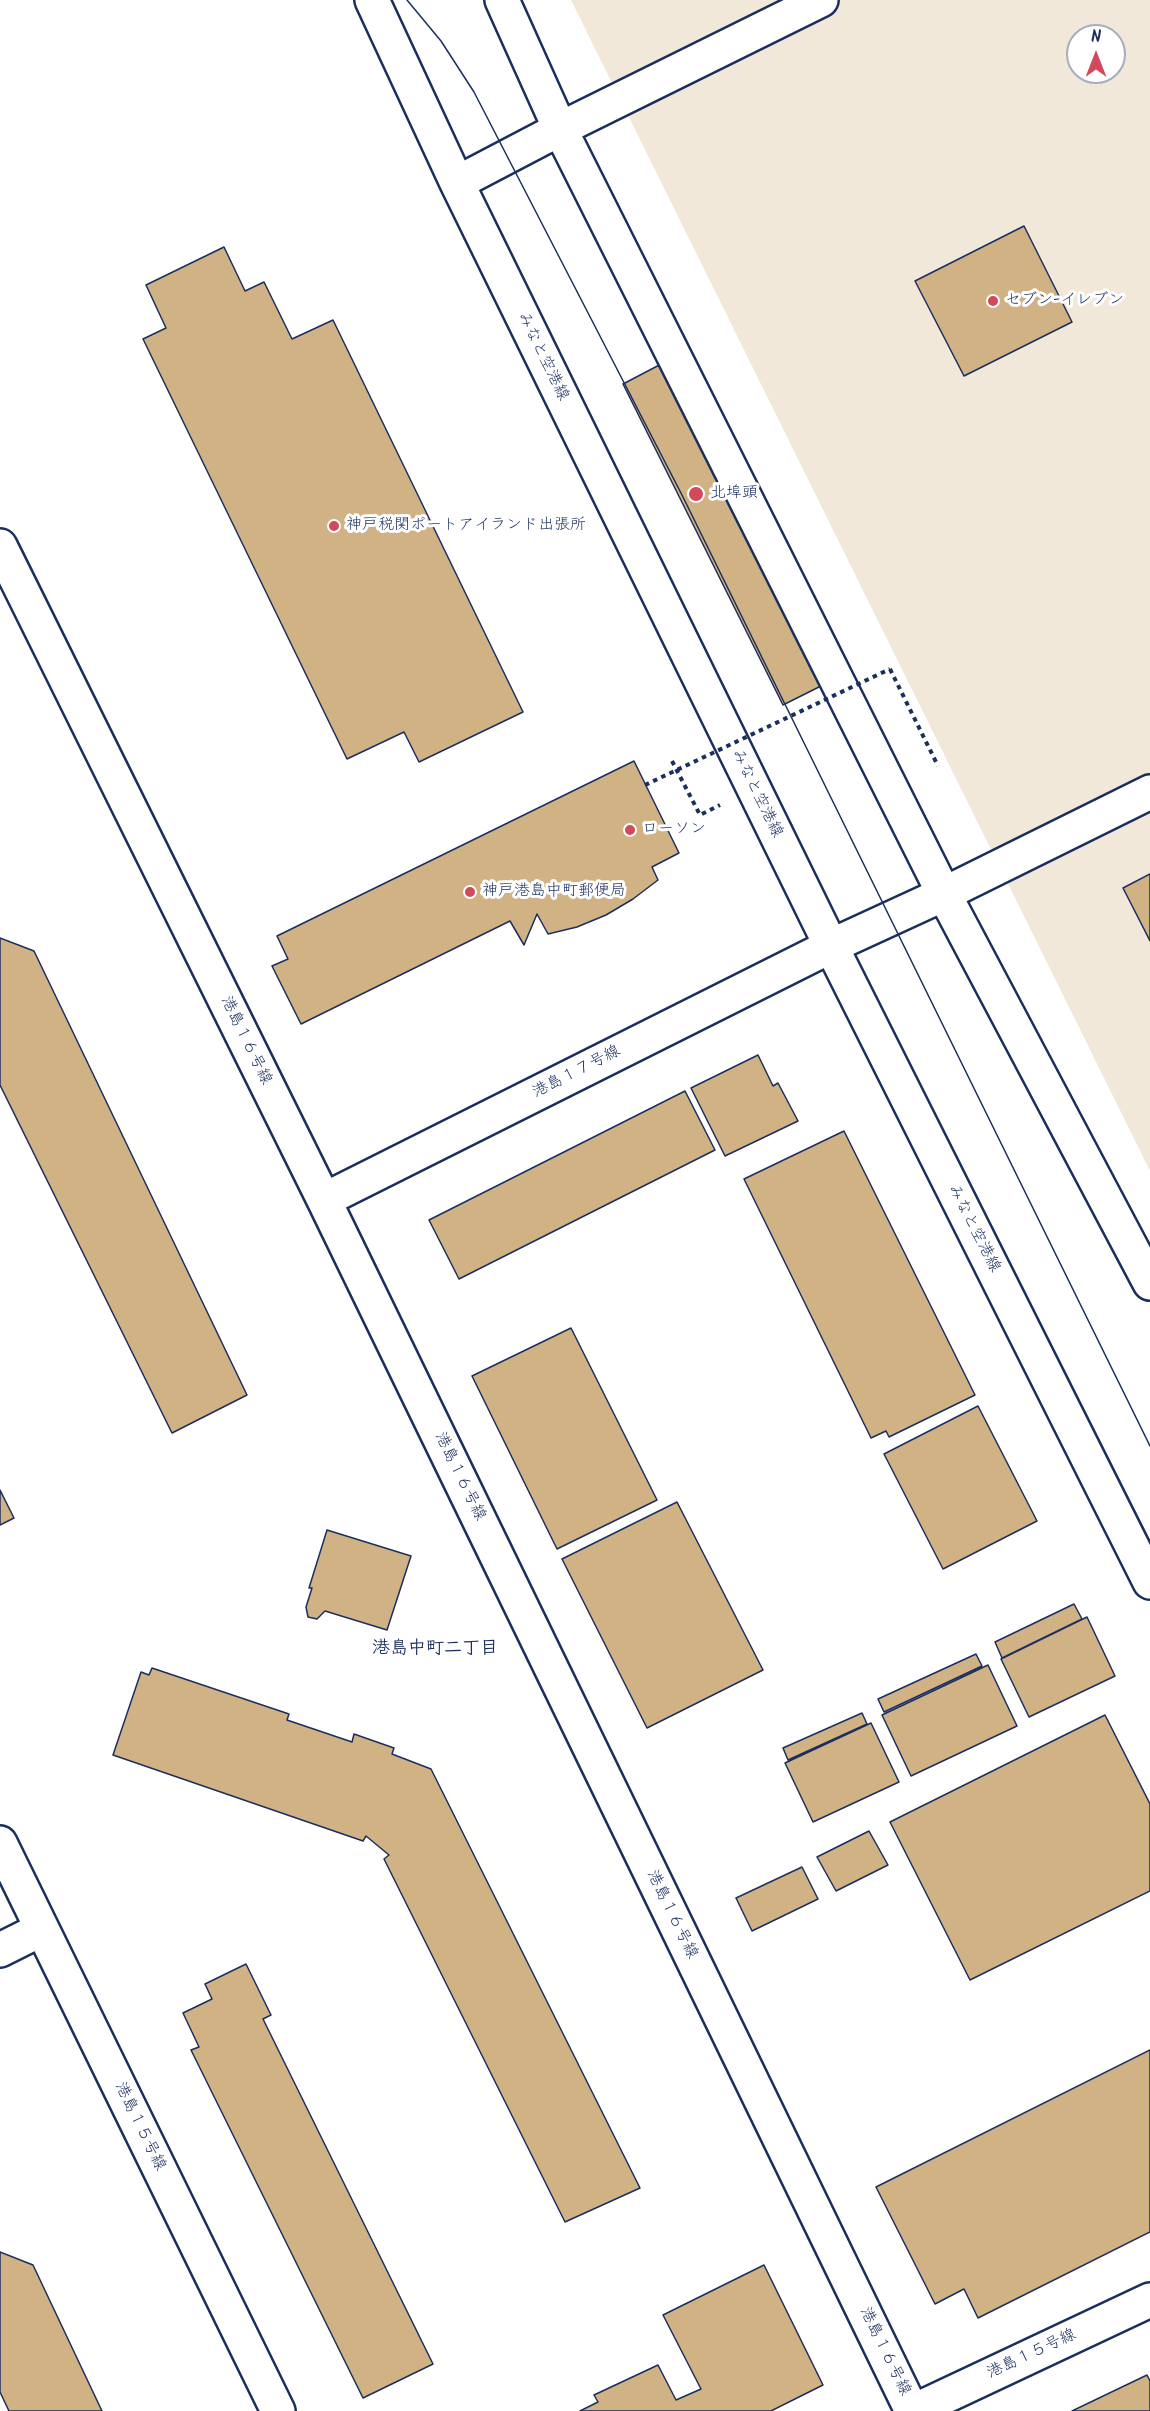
<!DOCTYPE html>
<meta charset="utf-8">
<style>
body{margin:0}
#map{position:relative;width:1150px;height:2411px;overflow:hidden;background:#fff;font-family:Kalam,sans-serif}
canvas{display:block}
.north{position:absolute;left:1066px;top:24px;width:60px;height:60px;box-sizing:border-box;background:#fff;border:2px solid #a4acbf;border-radius:50%;rotate:0deg;font-size:16px;font-weight:700;line-height:24px;text-align:center;color:#1b2f5e}
.north::after{content:'';display:block;margin:auto;width:21px;height:27px;background:#d1495b;clip-path:polygon(50% 0,100% 100%,50% 72%,0 100%)}
</style>
<div id="map">
<canvas width="1150" height="2411"></canvas>
<div class="north">N</div>
</div>
<script>
const g = document.querySelector('canvas').getContext('2d');
g.lineJoin = 'round';
function paint(path, color) {
  g.fillStyle = color;
  g.fill(path, 'evenodd');
}
function toPath(rows) {
  const path = new Path2D();
  for (const r of rows) {
    path.moveTo(r[0], r[1]);
    for (let i = 2; i < r.length; i += 2) path.lineTo(r[i], r[i + 1]);
  }
  return path;
}
function strokePath(path, color, width, dash) {
  g.strokeStyle = color;
  g.lineWidth = width;
  g.lineCap = dash ? 'butt' : 'round';
  g.setLineDash(dash || []);
  g.stroke(path);
}
function write(font, color, halo, rows, align = 'center') {
  g.font = font + ' Kalam,"Klee One",sans-serif';
  g.lineWidth = 6;
  g.setLineDash([]);
  g.textBaseline = 'middle';
  g.strokeStyle = halo;
  g.fillStyle = color;
  for (const [text, x, y, turn = 0] of rows) {
    g.save();
    g.translate(x, y);
    g.rotate((+turn || 0) * Math.PI / 180);
    g.textAlign = isNaN(turn) ? turn : align;
    if (halo) g.strokeText(text, 0, 0);
    g.fillText(text, 0, 0);
    g.restore();
  }
}
paint(toPath([
 [571,0,1150,0,1150,1171],
 [1078,36,1114,36,1114,72,1078,72]
]), '#f1e8da');
const building = toPath([
 [1024,226,1072,322,964,376,915,281,1024,226],
 [224,247,245,291,264,282,292,339,333,320,523,712,419,762,404,732,347,759,143,339,166,328,146,285,224,247],
 [665,362,827,683,783,705,623,384,665,362],
 [634,761,679,853,652,867,658,880,633,899,606,915,577,927,548,934,537,914,524,945,510,921,301,1024,272,966,288,959,277,936,634,761],
 [1150,874,1150,941,1123,888,1150,874],
 [0,938,34,951,247,1395,172,1433,0,1085,0,938],
 [758,1055,773,1086,778,1083,798,1121,725,1156,691,1088,758,1055],
 [685,1091,715,1150,459,1279,429,1220,685,1091],
 [844,1131,975,1395,889,1437,886,1431,871,1438,744,1179,844,1131],
 [571,1328,657,1500,557,1549,472,1376,571,1328],
 [978,1406,1037,1521,943,1569,884,1454,978,1406],
 [0,1490,14,1518,0,1525,0,1490],
 [677,1502,763,1670,647,1728,562,1559,677,1502],
 [327,1530,411,1556,387,1630,325,1611,317,1619,308,1617,306,1607,312,1588,309,1588,327,1530],
 [1074,1604,1082,1619,1002,1658,995,1642,1074,1604],
 [1087,1617,1115,1676,1029,1717,1001,1659,1087,1617],
 [976,1654,982,1666,884,1712,878,1699,976,1654],
 [988,1665,1017,1726,911,1776,882,1715,988,1665],
 [152,1668,289,1714,287,1720,352,1742,354,1734,394,1748,392,1754,431,1769,640,2188,565,2222,384,1859,389,1855,366,1836,363,1841,113,1755,141,1672,149,1675,152,1668],
 [862,1713,867,1724,788,1760,783,1748,862,1713],
 [1105,1715,1150,1804,1150,1891,970,1980,890,1822,1105,1715],
 [871,1723,899,1782,813,1822,785,1763,871,1723],
 [869,1831,888,1865,836,1891,817,1857,869,1831],
 [802,1867,818,1899,752,1931,736,1898,802,1867],
 [246,1964,271,2015,263,2019,433,2364,363,2398,191,2050,199,2047,183,2013,212,1999,205,1984,246,1964],
 [1150,2050,1150,2232,978,2318,964,2289,935,2304,876,2187,1150,2050],
 [0,2252,33,2265,102,2411,9,2411,0,2392,0,2252],
 [764,2265,823,2385,771,2411,580,2411,598,2402,594,2395,658,2365,676,2400,701,2389,663,2315,764,2265],
 [1147,2375,1150,2381,1150,2411,1072,2411,1147,2375]
]);
paint(building, '#d0b285');
strokePath(building, '#1b2f5e', 1.5);
const secondary = toPath([
 [372,0,457,183,831,946,1150,1582],
 [502,0,560,129,944,894,1150,1283],
 [457,183,560,129,821,0],
 [0,546,324,1200,912,2411],
 [324,1200,831,946,944,894,1150,792],
 [0,1843,278,2411],
 [0,1950,42,1929],
 [914,2411,1150,2300]
]);
strokePath(secondary, '#1b2f5e', 38);
strokePath(toPath([
 [890,669,938,766],
 [672,761,700,815,720,805]
]), '#1b2f5e', 4, [4.5, 4.5]);
strokePath(secondary, '#fff', 33);
strokePath(toPath([
 [407,0,441,41,474,92,682,495,1150,1446]
]), '#1b2f5e', 1.5);
strokePath(toPath([
 [645,785,890,669]
]), '#1b2f5e', 4, [4.5, 4.5]);
for (const [x, y, r, color] of [
 [993,301,6,"#d1495b"],
 [696,494,8,"#d1495b"],
 [334,526,6,"#d1495b"],
 [630,830,6,"#d1495b"],
 [470,892,6,"#d1495b"]
]) {
  const dot = new Path2D();
  dot.arc(x, y, r, 0, 2 * Math.PI);
  g.fillStyle = color;
  g.fill(dot);
  strokePath(dot, '#fff', 2);
}
write('16px', '#1b2f5e', '#fff', [
 ["セブン-イレブン",1005,301],
 ["北埠頭",710,494],
 ["神戸税関ポートアイランド出張所",346,526],
 ["ローソン",642,830],
 ["神戸港島中町郵便局",482,892]
], 'left');
write('16px', '#1b2f5e', '#fff', [
 ["みなと空港線",542,357,64],
 ["みなと空港線",756,794,64],
 ["港島１６号線",245,1041,64],
 ["港島１７号線",577,1073,-27],
 ["みなと空港線",973,1229,63],
 ["港島１６号線",459,1477,64],
 ["港島１６号線",671,1915,64],
 ["港島１５号線",139,2127,64],
 ["港島１６号線",884,2352,64],
 ["港島１５号線",1032,2355,-25]
]);
write('bold 18px', '#1b2f5e', '#fff', [
 ["港島中町二丁目",435,1650]
]);
</script>
